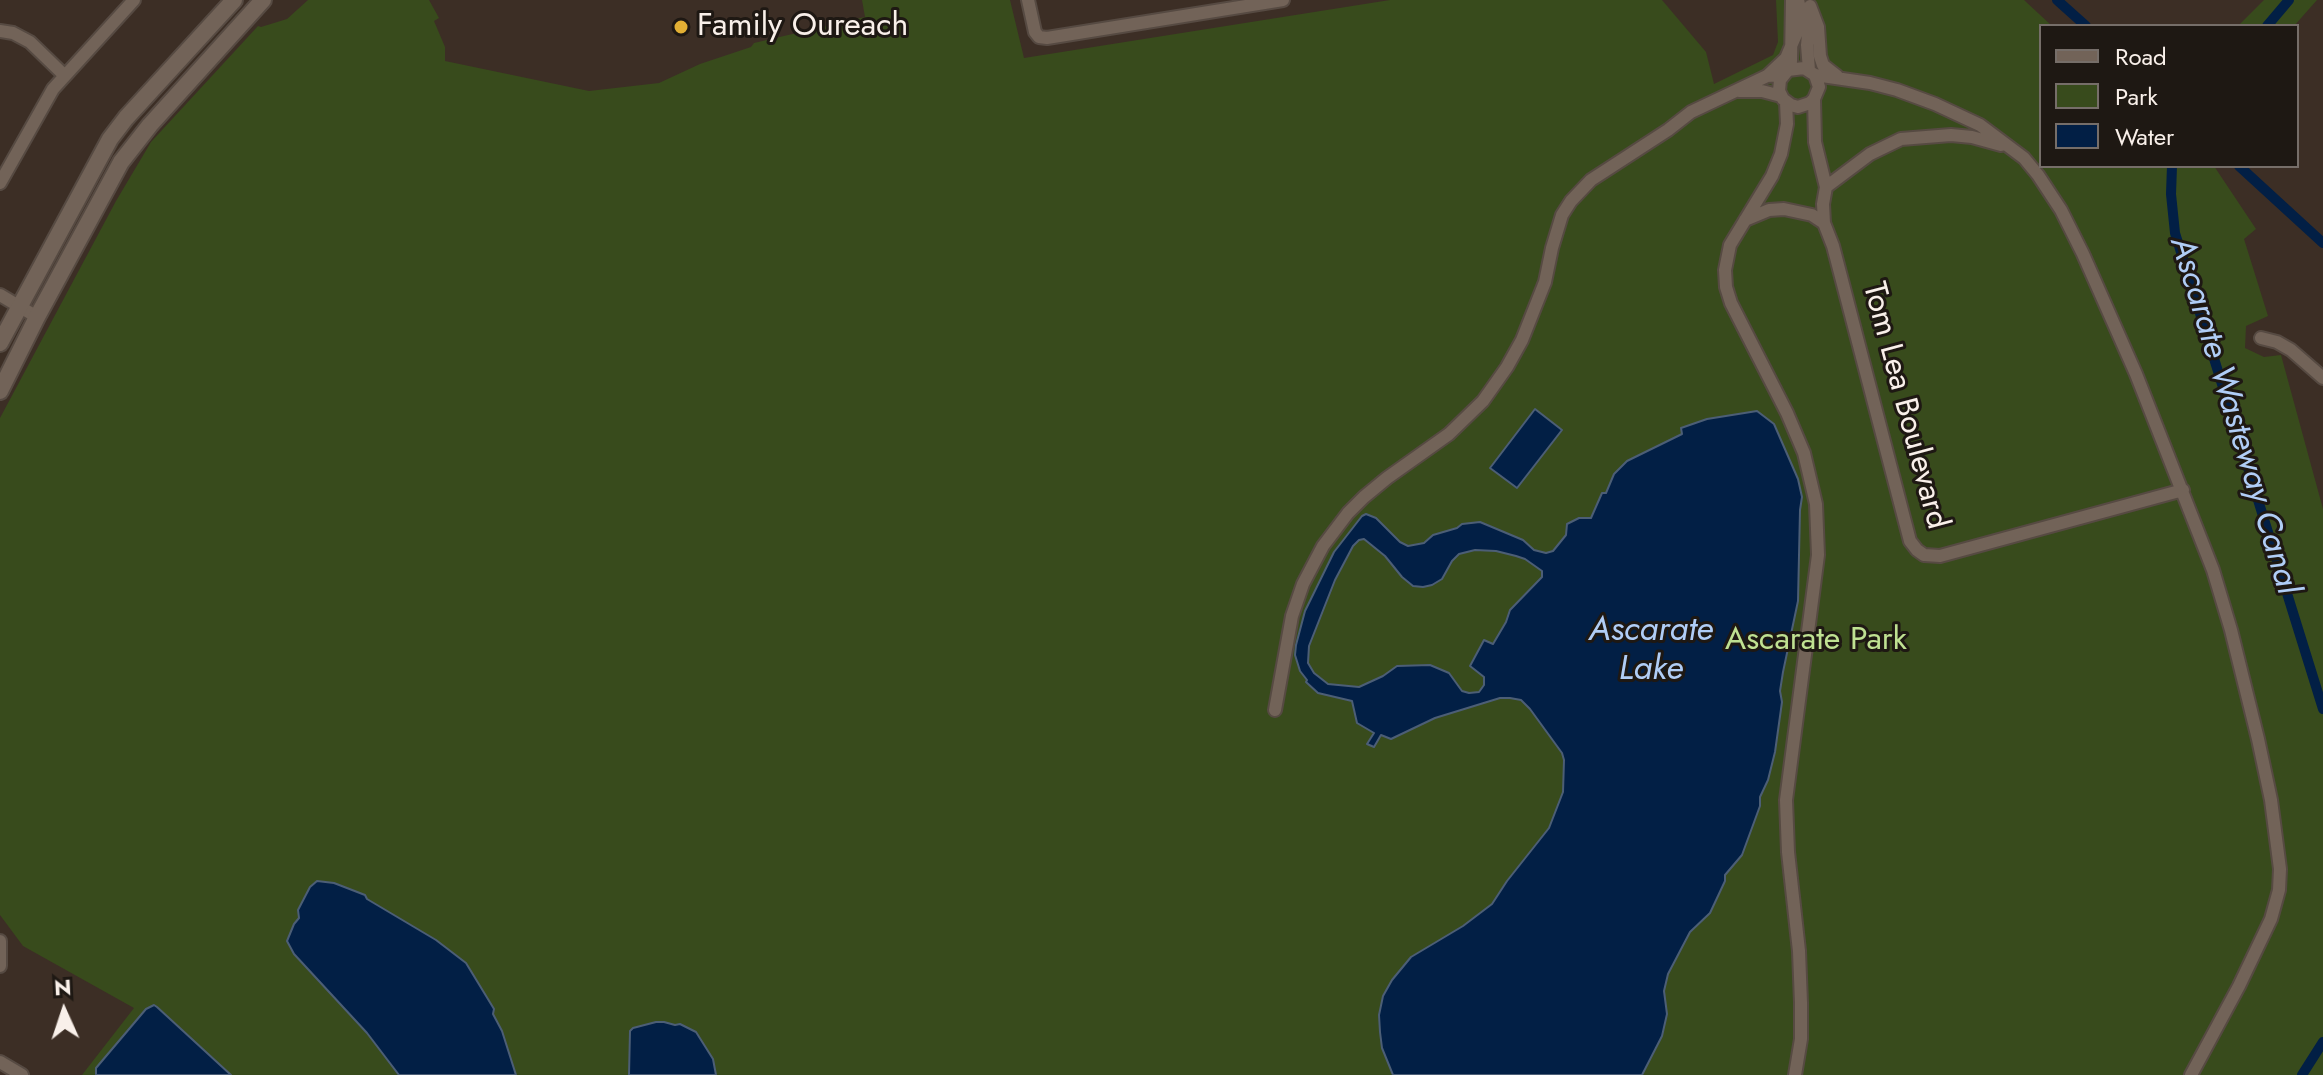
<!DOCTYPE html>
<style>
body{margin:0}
#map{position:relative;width:2323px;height:1075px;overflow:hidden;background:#3c2e25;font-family:Jost,sans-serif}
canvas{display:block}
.legend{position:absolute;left:2039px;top:24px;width:260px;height:144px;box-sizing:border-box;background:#1e1813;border:2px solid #766e69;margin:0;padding:10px 14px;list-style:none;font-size:24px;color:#f9f0ea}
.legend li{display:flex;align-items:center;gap:16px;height:40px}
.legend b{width:40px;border:2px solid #766e69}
.north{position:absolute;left:24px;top:971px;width:80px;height:80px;-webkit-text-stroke:6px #1e1813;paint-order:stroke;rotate:357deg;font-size:22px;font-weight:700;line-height:32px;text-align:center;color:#f9f0ea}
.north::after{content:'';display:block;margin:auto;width:28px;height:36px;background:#f9f0ea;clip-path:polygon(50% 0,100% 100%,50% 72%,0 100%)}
</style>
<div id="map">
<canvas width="2323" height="1075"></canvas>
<ul class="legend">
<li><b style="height:10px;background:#726358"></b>Road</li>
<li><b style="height:22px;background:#384b1c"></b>Park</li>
<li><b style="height:22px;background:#021f45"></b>Water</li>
</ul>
<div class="north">N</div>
</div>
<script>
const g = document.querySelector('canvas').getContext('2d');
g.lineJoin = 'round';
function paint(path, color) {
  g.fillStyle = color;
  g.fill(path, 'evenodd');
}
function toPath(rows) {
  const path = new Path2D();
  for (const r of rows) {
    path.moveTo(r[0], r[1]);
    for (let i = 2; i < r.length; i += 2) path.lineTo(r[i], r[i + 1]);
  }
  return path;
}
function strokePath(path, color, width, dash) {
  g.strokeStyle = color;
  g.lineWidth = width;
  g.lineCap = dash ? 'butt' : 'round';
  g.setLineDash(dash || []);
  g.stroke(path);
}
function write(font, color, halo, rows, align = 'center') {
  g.font = font + ' Jost,sans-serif';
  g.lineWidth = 6;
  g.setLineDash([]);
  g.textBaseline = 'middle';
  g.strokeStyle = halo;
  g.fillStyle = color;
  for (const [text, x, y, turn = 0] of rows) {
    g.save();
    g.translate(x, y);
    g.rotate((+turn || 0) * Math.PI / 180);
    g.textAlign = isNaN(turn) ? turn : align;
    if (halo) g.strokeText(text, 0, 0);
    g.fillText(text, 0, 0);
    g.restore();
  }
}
paint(toPath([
 [308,0,429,0,439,18,434,21,445,47,445,61,589,91,659,83,700,64,751,47,754,43,865,17,862,0,1010,0,1024,58,1390,0,1662,0,1706,52,1714,84,1773,55,1778,42,1776,0,2024,0,2052,26,2041,26,2041,166,2214,166,2256,229,2244,239,2268,316,2246,326,2245,348,2264,357,2281,355,2323,509,2323,1075,82,1075,134,1008,23,946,0,915,0,418,116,201,151,142,258,26,261,27,287,19],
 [2264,0,2317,0,2294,26,2238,26]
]), '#384b1c');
const water = toPath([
 [1535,409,1562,430,1517,488,1490,468,1535,409],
 [1757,411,1774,424,1798,479,1802,497,1800,510,1798,601,1783,672,1780,691,1782,702,1775,752,1768,780,1760,797,1760,806,1742,855,1725,875,1725,881,1710,913,1690,932,1668,974,1664,991,1667,1014,1662,1036,1642,1075,1393,1075,1382,1048,1380,1032,1379,1015,1383,996,1392,980,1411,957,1463,926,1492,904,1507,881,1549,828,1563,792,1564,760,1562,753,1530,709,1521,700,1510,698,1500,698,1435,718,1391,739,1381,735,1374,747,1367,744,1374,733,1357,723,1352,701,1318,693,1306,682,1307,680,1300,671,1295,655,1296,645,1305,611,1334,552,1362,516,1366,514,1376,518,1400,542,1408,546,1424,543,1433,535,1457,528,1462,524,1480,522,1523,540,1534,550,1546,553,1553,551,1566,535,1567,524,1579,518,1591,518,1602,493,1606,493,1614,474,1627,461,1682,434,1681,428,1707,419,1757,411],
 [1364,539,1385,556,1402,577,1413,586,1423,587,1432,585,1442,579,1452,561,1459,554,1475,550,1496,551,1516,556,1525,559,1542,571,1542,577,1510,610,1506,622,1493,644,1484,640,1470,666,1484,677,1484,685,1479,692,1469,693,1462,691,1449,673,1430,665,1397,666,1383,676,1359,687,1328,684,1314,673,1308,663,1309,646,1335,580,1353,546,1359,540,1364,539],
 [317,881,334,883,365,895,367,899,436,940,466,963,494,1009,493,1014,502,1031,516,1075,399,1075,367,1033,294,954,287,941,294,924,299,918,298,910,310,887,317,881],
 [154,1005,157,1007,231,1075,96,1075,96,1068,146,1009,154,1005],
 [656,1022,664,1022,675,1025,680,1024,696,1032,713,1059,716,1075,629,1075,630,1031,633,1028,656,1022]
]);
paint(water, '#021f45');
strokePath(water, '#4c5e76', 2);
strokePath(toPath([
 [2057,0,2086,26],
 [2267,26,2289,0],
 [2172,166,2171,194,2175,233,2323,709],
 [2239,166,2323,243],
 [2302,1075,2323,1042]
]), '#021f45', 10);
const street = toPath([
 [1028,0,1035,32,1039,37,1047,38,1283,0],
 [1810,6,1818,27,1820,56,1823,65,1837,76],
 [0,31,13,33,30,42,64,75],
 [1788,70,1804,68,1815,75,1819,87,1814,99,1810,103,1798,107,1791,105,1783,99,1779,91,1780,80,1788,70,1791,61,1792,0],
 [1809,70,1807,45,1810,14],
 [1815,75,1870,83,1897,90,1935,104,1980,125,2024,158,2038,175,2061,210,2083,254,2136,374,2213,570,2231,630,2258,739,2271,800,2280,869,2279,890,2271,919,2239,986,2191,1075],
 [1767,76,1786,58,1798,30,1801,13,1798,0],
 [1739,91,1762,91,1781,96],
 [1814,99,1815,142,1826,187,1823,204,1824,223,1833,246,1910,541,1917,550,1924,555,1940,556,2183,490],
 [1786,102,1787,124,1781,154,1772,176,1730,245,1725,270,1726,287,1731,303,1787,413,1804,453,1816,504,1818,555,1786,800,1788,852,1799,951,1801,1003,1801,1039,1795,1075],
 [0,183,53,89,134,0],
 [1826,187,1870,154,1901,139,1951,135,1972,137,2001,145],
 [1745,220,1769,210,1784,209,1812,215,1824,223],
 [0,295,37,317],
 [2261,338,2277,342,2291,350,2323,378],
 [1275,710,1292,616,1303,584,1323,546,1348,513,1364,497,1387,478,1449,434,1483,401,1507,367,1522,340,1545,282,1552,248,1562,215,1571,201,1591,180,1668,130,1691,112,1767,76,1782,75],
 [0,941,0,966],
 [0,1062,22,1075]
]);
const secondary = toPath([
 [0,343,110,139,126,118,234,0],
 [0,391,37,317,121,162,150,125,263,0]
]);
strokePath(street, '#564a42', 16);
strokePath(secondary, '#564a42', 20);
strokePath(street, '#726358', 12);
strokePath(secondary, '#726358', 16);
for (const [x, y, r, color] of [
 [681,27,8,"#e2af34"]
]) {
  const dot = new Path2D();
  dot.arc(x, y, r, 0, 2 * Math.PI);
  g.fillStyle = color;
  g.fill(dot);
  strokePath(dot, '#1e1813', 3);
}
write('32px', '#f9f0ea', '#1e1813', [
 ["Family Oureach",697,27]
], 'left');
write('32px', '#f9f0ea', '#1e1813', [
 ["Tom Lea Boulevard",1904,406,75]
]);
write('32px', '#bfe192', '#1e1813', [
 ["Ascarate Park",1816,641]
]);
write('italic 34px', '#b0cdf6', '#1e1813', [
 ["Ascarate Wasteway Canal",2233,416,73],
 ["Ascarate",1651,632],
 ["Lake",1651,671]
]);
</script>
